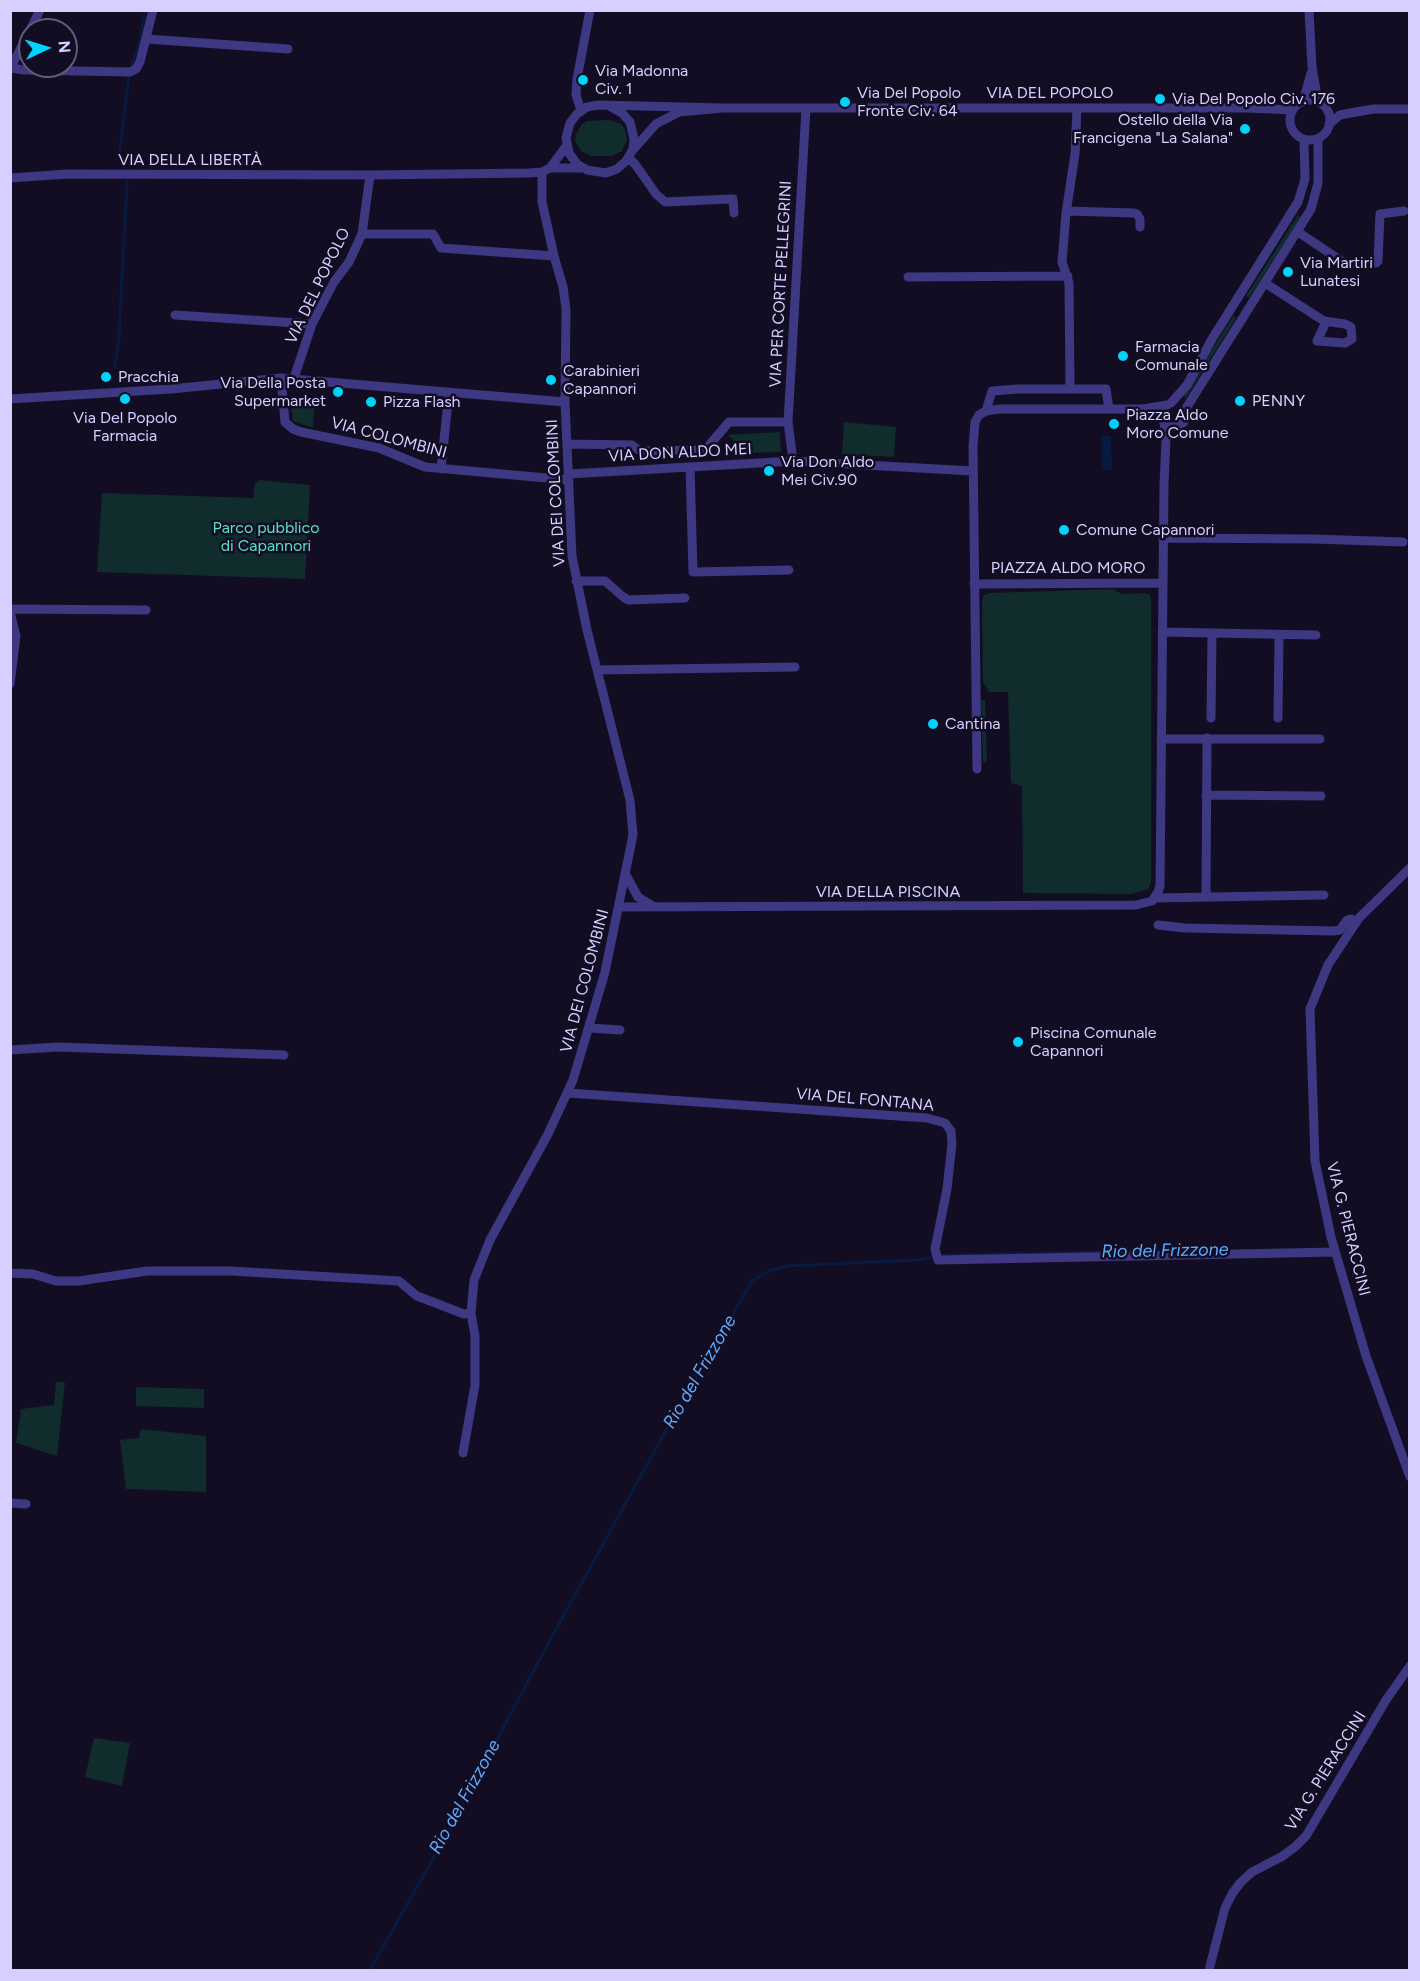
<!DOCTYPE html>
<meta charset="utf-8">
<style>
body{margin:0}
#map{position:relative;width:1420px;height:1981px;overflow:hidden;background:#120d22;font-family:Figtree,sans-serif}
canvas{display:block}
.frame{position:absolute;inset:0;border:12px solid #d7cfff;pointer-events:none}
.north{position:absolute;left:18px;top:18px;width:60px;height:60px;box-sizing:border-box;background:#120d22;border:2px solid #615b7a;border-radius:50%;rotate:86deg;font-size:16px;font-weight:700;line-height:24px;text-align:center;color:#d7cfff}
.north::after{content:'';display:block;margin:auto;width:21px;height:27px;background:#00d3fa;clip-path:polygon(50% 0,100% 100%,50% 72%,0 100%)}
</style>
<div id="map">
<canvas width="1420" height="1981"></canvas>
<div class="frame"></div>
<div class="north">N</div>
</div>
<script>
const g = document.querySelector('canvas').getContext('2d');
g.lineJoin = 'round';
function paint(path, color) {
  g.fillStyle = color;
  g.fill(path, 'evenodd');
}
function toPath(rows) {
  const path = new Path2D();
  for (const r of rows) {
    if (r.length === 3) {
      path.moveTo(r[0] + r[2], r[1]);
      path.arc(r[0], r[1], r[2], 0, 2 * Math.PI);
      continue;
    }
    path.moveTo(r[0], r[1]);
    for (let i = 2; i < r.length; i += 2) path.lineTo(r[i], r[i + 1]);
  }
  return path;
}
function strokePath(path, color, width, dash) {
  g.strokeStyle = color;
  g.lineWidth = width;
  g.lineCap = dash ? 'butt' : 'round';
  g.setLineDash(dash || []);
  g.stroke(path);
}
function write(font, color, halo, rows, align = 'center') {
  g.font = font + ' Figtree,sans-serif';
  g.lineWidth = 5;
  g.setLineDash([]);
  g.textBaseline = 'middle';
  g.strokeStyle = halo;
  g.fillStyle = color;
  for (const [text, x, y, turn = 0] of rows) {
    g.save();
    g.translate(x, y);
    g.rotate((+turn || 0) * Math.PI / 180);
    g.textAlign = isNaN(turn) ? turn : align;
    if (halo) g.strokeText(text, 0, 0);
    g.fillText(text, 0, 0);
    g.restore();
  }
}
paint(toPath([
 [609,120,621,124,625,129,627,140,622,151,612,156,591,156,581,151,575,141,576,134,582,124,587,121],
 [1298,215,1301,217,1249,298,1246,296],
 [1233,316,1236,318,1186,398,1183,396],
 [290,396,315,398,313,428,293,421],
 [844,422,896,427,894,457,842,454],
 [780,432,781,452,747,453,728,435],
 [259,480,310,485,305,579,97,572,102,493,253,498,255,483,257,483],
 [1112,589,1122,594,1145,593,1150,595,1151,599,1151,883,1148,889,1132,894,1023,893,1022,786,1011,783,1008,692,989,692,983,682,982,600,984,595,989,593],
 [981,700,985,700,987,762,983,762],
 [56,1382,65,1382,57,1456,16,1443,21,1409,54,1405],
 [136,1387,204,1389,204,1408,136,1406],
 [141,1429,206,1436,206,1492,126,1489,120,1440,139,1438],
 [94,1738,130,1743,122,1786,85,1777]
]), '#102c2c');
paint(toPath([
 [1102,436,1111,436,1112,470,1102,470]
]), '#091a40');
strokePath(toPath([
 [131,68,141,38,145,10],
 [125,168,119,157,129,76],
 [115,367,119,337,127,182],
 [370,1970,434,1857,555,1631,679,1407,752,1281,769,1271,789,1266,916,1260,945,1255,1190,1250]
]), '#091a40', 3);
strokePath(toPath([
 [1309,10,1312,67,1318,102],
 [30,30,40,10],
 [147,39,288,49],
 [11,68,24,70,130,72,136,69,140,62,153,10],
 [10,69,30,30],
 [1310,120,20],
 [1303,102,1311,73],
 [611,107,622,113,630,122,634,139,633,149],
 [723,108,679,112,656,124,632,151,626,161,617,169,606,173,587,170,577,164,569,153,566,138,570,123,577,114,587,107,598,105,723,108,1248,108,1293,110],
 [581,111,576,95,577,79,590,10],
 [1329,124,1340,115,1350,113,1374,109,1410,109],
 [628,158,635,164,656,194,665,202,730,199,733,199,734,213],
 [550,168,584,168],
 [10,178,67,174,370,175,529,173,542,172,550,168,567,145],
 [1067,211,1134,213,1137,214,1140,219,1140,227],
 [1298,232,1346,264,1376,263,1378,261,1380,214,1404,211],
 [362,234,433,234,441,248,554,256],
 [908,277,1068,276],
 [1265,283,1324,321,1345,324,1351,327,1352,339,1345,343,1317,341,1326,322],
 [175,315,312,324],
 [281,378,285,422,293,429,301,432,379,448,425,467,569,480],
 [294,378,312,324,334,282,349,262,362,234,370,175],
 [1070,388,1069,283,1062,262,1066,213,1075,154,1077,108],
 [10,399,171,389,281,378,565,402],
 [1171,403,1187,385,1212,339,1298,202,1305,179,1304,140],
 [1146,409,1151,411,1171,427,1178,426,1184,422,1185,410,1311,209,1318,183,1318,139],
 [986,411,992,391,1018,389,1106,389,1109,409],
 [568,444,632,445,640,451,705,450,729,422,788,422],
 [793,461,788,422,806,108],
 [690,467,693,572,789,570],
 [441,469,449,392],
 [569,474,793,461,973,471],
 [1163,538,1314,539,1403,542],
 [576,581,605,581,622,596,628,600,685,598],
 [974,584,1163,583],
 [10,609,146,610],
 [10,612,16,636,10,684],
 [1162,632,1316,635],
 [597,670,795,667],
 [1211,718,1212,634],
 [1278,718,1279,635],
 [1161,739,1320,739],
 [977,769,973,446,975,422,979,415,986,411,1000,409,1143,409,1167,405],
 [1206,795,1321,796],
 [1410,868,1359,918,1328,965,1310,1009,1315,1161,1331,1237,1366,1356,1410,1477],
 [626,875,638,897,653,906],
 [1206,896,1207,738],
 [1155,898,1324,895],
 [620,907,1136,905,1152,901,1158,892,1160,886,1164,485,1166,439,1164,422],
 [1158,925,1185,928,1333,931,1340,930,1347,920,1351,919,1356,923],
 [589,1028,620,1030],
 [10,1050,58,1047,284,1055],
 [568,1093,927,1118,945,1123,951,1131,952,1144,947,1189,935,1249,938,1260,1335,1252],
 [10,1273,33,1274,56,1281,79,1281,147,1271,231,1271,399,1281,417,1296,464,1314,471,1313],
 [463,1453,475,1385,475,1336,471,1313,474,1280,490,1240,548,1134,573,1080,605,972,633,835,630,800,587,630,572,556,565,402,566,309,563,287,554,256,542,202,542,172],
 [10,1503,26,1504],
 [1209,1970,1225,1908,1232,1894,1240,1883,1252,1872,1281,1857,1295,1847,1306,1836,1386,1700,1410,1666]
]), '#3e3782', 9);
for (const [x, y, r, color] of [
 [583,80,6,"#00d3fa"],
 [1160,99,6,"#00d3fa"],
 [845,102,6,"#00d3fa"],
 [1245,129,6,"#00d3fa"],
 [1288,272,6,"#00d3fa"],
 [1123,356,6,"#00d3fa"],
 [106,377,6,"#00d3fa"],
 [551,380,6,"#00d3fa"],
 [338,392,6,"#00d3fa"],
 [125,399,6,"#00d3fa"],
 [1240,401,6,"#00d3fa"],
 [371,402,6,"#00d3fa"],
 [1114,424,6,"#00d3fa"],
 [769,471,6,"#00d3fa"],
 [1064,530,6,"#00d3fa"],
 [933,724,6,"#00d3fa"],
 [1018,1042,6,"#00d3fa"]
]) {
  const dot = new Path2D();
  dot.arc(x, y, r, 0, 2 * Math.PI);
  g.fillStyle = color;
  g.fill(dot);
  strokePath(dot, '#120d22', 2);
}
write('16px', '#d7cfff', '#120d22', [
 ["Via Madonna",595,71],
 ["Civ. 1",595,89],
 ["Via Del Popolo",857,93],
 ["Fronte Civ. 64",857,111],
 ["Via Del Popolo Civ. 176",1172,99],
 ["Ostello della Via",1233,120,"right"],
 ["Francigena \"La Salana\"",1233,138,"right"],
 ["Via Martiri",1300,263],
 ["Lunatesi",1300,281],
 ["Farmacia",1135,347],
 ["Comunale",1135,365],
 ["Carabinieri",563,371],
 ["Capannori",563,389],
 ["Pracchia",118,377],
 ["Via Della Posta",326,383,"right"],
 ["Supermarket",326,401,"right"],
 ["PENNY",1252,401],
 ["Pizza Flash",383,402],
 ["Piazza Aldo",1126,415],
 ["Moro Comune",1126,433],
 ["Via Del Popolo",125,418,"center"],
 ["Farmacia",125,436,"center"],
 ["Via Don Aldo",781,462],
 ["Mei Civ.90",781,480],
 ["Comune Capannori",1076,530],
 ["Cantina",945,724],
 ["Piscina Comunale",1030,1033],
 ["Capannori",1030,1051]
], 'left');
write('16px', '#d7cfff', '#120d22', [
 ["VIA DEL POPOLO",1050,93],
 ["VIA DELLA LIBERTÀ",190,160],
 ["VIA PER CORTE PELLEGRINI",781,284,-87],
 ["VIA DEL POPOLO",318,286,-64],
 ["VIA COLOMBINI",389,438,15],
 ["VIA DON ALDO MEI",680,453,-3],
 ["VIA DEI COLOMBINI",556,493,-93],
 ["PIAZZA ALDO MORO",1068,568],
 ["VIA DELLA PISCINA",888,892],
 ["VIA DEI COLOMBINI",585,981,-75],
 ["VIA DEL FONTANA",865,1100,5],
 ["VIA G. PIERACCINI",1348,1229,76],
 ["VIA G. PIERACCINI",1326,1771,-58]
]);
write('16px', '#59e1c6', '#120d22', [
 ["Parco pubblico",266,528],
 ["di Capannori",266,546]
]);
write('italic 18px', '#5dabff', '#120d22', [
 ["Rio del Frizzone",1165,1251,-1],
 ["Rio del Frizzone",700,1372,-60],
 ["Rio del Frizzone",465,1797,-61]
]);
</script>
